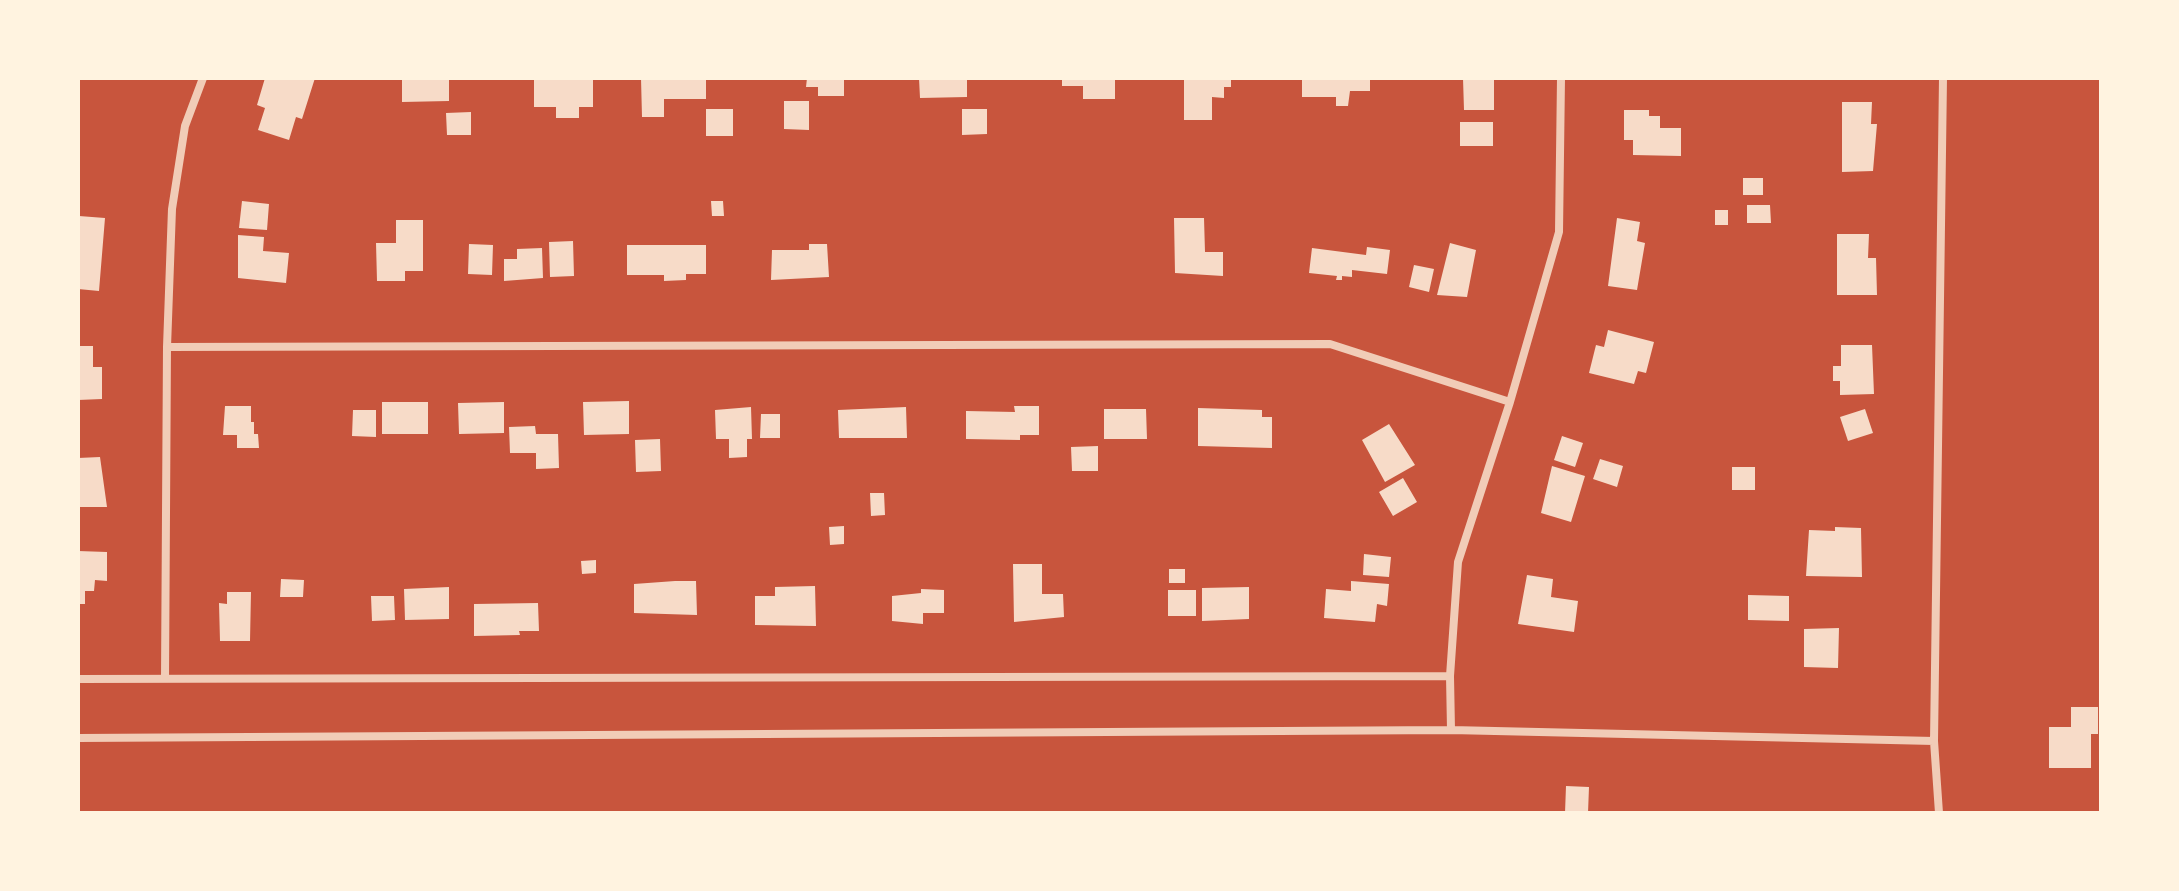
<!DOCTYPE html>
<style>
body{margin:0}
#map{position:relative;width:2179px;height:891px;overflow:hidden;background:#c8553d;font-family:Rubik,sans-serif}
canvas{display:block}
.frame{position:absolute;inset:0;border:80px solid #fff3e0;pointer-events:none}
</style>
<div id="map">
<canvas width="2179" height="891"></canvas>
<div class="frame"></div>
</div>
<script>
const g = document.querySelector('canvas').getContext('2d');
g.lineJoin = 'round';
function paint(path, color) {
  g.fillStyle = color;
  g.fill(path, 'evenodd');
}
function toPath(rows) {
  const path = new Path2D();
  for (const r of rows) {
    path.moveTo(r[0], r[1]);
    for (let i = 2; i < r.length; i += 2) path.lineTo(r[i], r[i + 1]);
  }
  return path;
}
function strokePath(path, color, width, dash) {
  g.strokeStyle = color;
  g.lineWidth = width;
  g.lineCap = dash ? 'butt' : 'round';
  g.setLineDash(dash || []);
  g.stroke(path);
}
paint(toPath([
 [265,78,315,78,302,119,296,117,289,140,258,130,265,108,257,105],
 [402,78,449,78,449,101,402,102],
 [534,78,593,78,593,107,579,107,579,118,556,118,556,107,534,107],
 [641,78,706,78,706,99,664,99,664,117,642,117],
 [807,78,844,78,844,96,818,96,818,87,806,87],
 [919,78,967,78,967,97,920,98],
 [1062,78,1115,78,1115,99,1083,99,1083,86,1062,86],
 [1184,78,1231,78,1231,87,1224,87,1224,98,1212,97,1212,120,1184,120],
 [1302,78,1370,78,1370,91,1350,91,1348,106,1336,106,1336,97,1302,97],
 [1463,78,1494,78,1494,110,1464,110],
 [784,101,809,101,809,130,784,129],
 [1842,102,1872,102,1871,124,1877,124,1873,171,1842,172],
 [706,109,733,109,733,136,706,136],
 [962,109,987,109,987,134,962,135],
 [1624,110,1649,110,1649,116,1660,116,1660,128,1681,128,1681,156,1633,155,1633,140,1624,140],
 [471,112,471,135,447,135,446,113],
 [1460,122,1493,122,1493,146,1460,146],
 [1743,178,1763,178,1763,195,1743,195],
 [242,201,269,204,267,230,239,228],
 [711,201,723,201,724,216,712,216],
 [1747,205,1770,205,1771,223,1747,223],
 [1715,210,1728,210,1728,225,1715,225],
 [79,216,105,218,99,291,78,289],
 [1174,218,1204,218,1205,252,1223,252,1223,276,1175,273],
 [1617,218,1640,222,1637,241,1645,243,1637,290,1608,286],
 [396,220,423,220,423,271,405,271,405,281,377,281,376,243,396,243],
 [1837,234,1869,234,1868,258,1876,258,1877,295,1837,295],
 [238,235,264,237,263,251,289,253,286,283,238,278],
 [573,241,574,276,550,277,549,242],
 [1450,243,1476,250,1467,297,1437,295],
 [469,244,493,245,492,275,468,274],
 [809,244,827,244,829,277,771,280,772,250,809,250],
 [627,245,706,245,706,274,686,274,686,280,664,281,664,275,627,275],
 [1367,247,1390,250,1387,274,1352,270,1352,277,1342,276,1342,280,1336,280,1337,276,1309,273,1312,248,1366,255],
 [542,248,543,278,504,281,504,259,517,259,517,249],
 [1414,265,1434,269,1429,292,1409,287],
 [1608,330,1654,342,1646,373,1638,371,1634,384,1589,373,1596,345,1604,347],
 [1841,345,1872,345,1874,394,1840,395,1840,381,1833,381,1833,366,1841,366],
 [78,346,93,346,93,367,102,367,102,399,78,400],
 [629,401,629,434,584,435,583,402],
 [382,402,428,402,428,434,382,434],
 [504,402,504,433,459,434,458,403],
 [225,406,251,406,251,422,254,422,254,434,258,434,259,448,237,448,237,435,223,435],
 [1014,406,1039,406,1039,435,1020,435,1020,440,966,439,966,411,1015,412],
 [751,407,752,439,747,439,747,457,729,458,729,439,716,439,715,410],
 [906,407,907,438,839,438,838,410],
 [1198,408,1262,410,1262,417,1272,417,1272,448,1198,446],
 [1104,409,1146,409,1147,439,1104,439],
 [1865,409,1873,433,1848,441,1840,417],
 [353,410,376,410,376,437,352,436],
 [761,414,780,414,780,438,760,438],
 [1389,424,1415,465,1385,482,1362,440],
 [535,426,536,434,558,434,559,468,536,469,536,453,510,453,509,427],
 [1562,436,1583,443,1575,467,1554,460],
 [660,439,661,471,636,472,635,440],
 [1098,446,1098,471,1072,471,1071,447],
 [100,457,107,507,78,507,78,458],
 [1600,459,1623,466,1617,487,1593,479],
 [1552,466,1585,476,1571,522,1541,513],
 [1732,467,1755,467,1755,490,1732,490],
 [1403,478,1417,502,1393,516,1379,492],
 [870,493,884,493,885,515,871,516],
 [844,526,844,544,830,545,829,527],
 [1835,527,1861,528,1862,577,1806,576,1809,530,1835,531],
 [78,551,107,552,107,581,95,580,94,591,85,591,85,604,78,604],
 [1364,554,1391,557,1389,577,1363,575],
 [596,560,596,573,582,574,581,561],
 [1013,564,1042,564,1042,594,1063,594,1064,617,1014,622],
 [1169,569,1185,569,1185,583,1169,583],
 [1527,575,1553,579,1551,597,1578,601,1574,632,1518,624],
 [281,579,304,580,303,597,280,597],
 [675,581,696,581,697,615,634,613,634,584],
 [1351,581,1389,584,1387,606,1377,604,1375,622,1324,618,1326,589,1351,591],
 [815,586,816,626,755,625,755,596,775,596,775,587],
 [449,587,449,619,405,620,404,589],
 [1249,587,1249,619,1202,621,1202,588],
 [921,589,944,590,944,613,923,613,923,624,892,621,892,596,921,593],
 [1168,590,1196,590,1196,616,1168,616],
 [227,592,251,592,250,641,220,641,219,603,227,604],
 [1748,595,1789,596,1789,621,1748,620],
 [371,596,394,596,395,620,372,621],
 [538,603,539,631,519,631,520,635,474,636,474,604],
 [1839,628,1838,668,1804,667,1804,629],
 [2071,707,2098,707,2098,734,2091,734,2091,768,2049,768,2049,727,2071,727],
 [1566,786,1589,787,1588,813,1565,813]
]), '#f7dbc8');
strokePath(toPath([
 [167,347,1330,344,1510,402],
 [165,678,167,347,172,209,185,126,203,78],
 [78,679,1450,676],
 [1451,730,1450,676,1458,562,1510,402,1559,232,1561,78],
 [78,738,1451,730,1934,741],
 [1939,813,1934,741,1943,78]
]), '#f1ccb7', 8);
</script>
